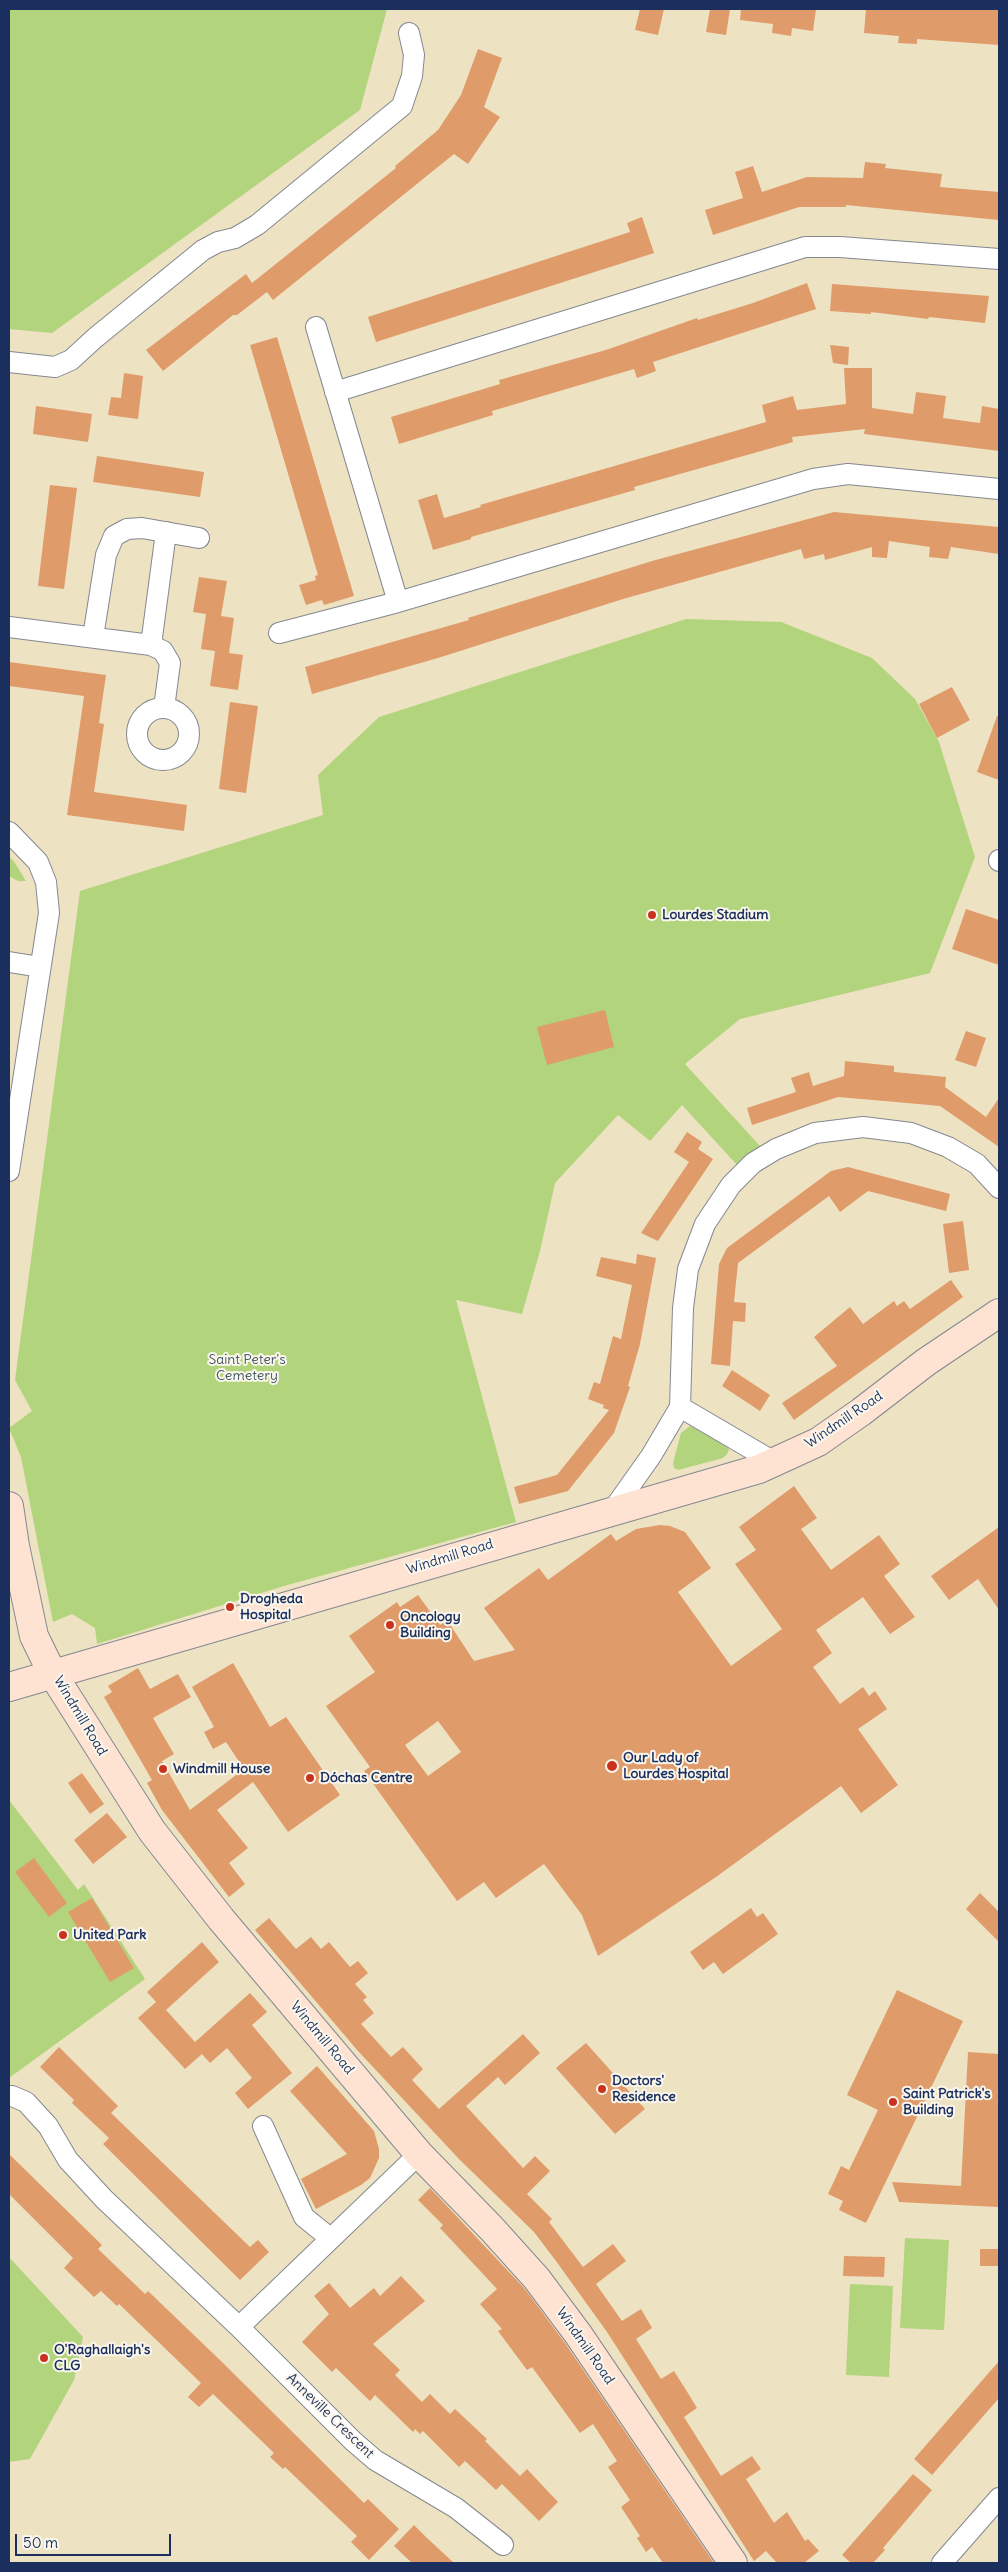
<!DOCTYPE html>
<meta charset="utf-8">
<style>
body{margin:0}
#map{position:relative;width:1008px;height:2572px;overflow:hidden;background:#ede2c2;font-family:Delius,sans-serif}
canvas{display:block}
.frame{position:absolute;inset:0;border:10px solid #1b2f5e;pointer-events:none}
.scale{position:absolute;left:15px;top:2534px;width:156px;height:22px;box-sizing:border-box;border:2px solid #1b2f5e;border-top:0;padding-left:6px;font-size:15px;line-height:18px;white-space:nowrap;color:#1b2f5e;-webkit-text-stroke:4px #fbf7ec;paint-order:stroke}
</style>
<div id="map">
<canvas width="1008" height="2572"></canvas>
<div class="frame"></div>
<div class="scale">50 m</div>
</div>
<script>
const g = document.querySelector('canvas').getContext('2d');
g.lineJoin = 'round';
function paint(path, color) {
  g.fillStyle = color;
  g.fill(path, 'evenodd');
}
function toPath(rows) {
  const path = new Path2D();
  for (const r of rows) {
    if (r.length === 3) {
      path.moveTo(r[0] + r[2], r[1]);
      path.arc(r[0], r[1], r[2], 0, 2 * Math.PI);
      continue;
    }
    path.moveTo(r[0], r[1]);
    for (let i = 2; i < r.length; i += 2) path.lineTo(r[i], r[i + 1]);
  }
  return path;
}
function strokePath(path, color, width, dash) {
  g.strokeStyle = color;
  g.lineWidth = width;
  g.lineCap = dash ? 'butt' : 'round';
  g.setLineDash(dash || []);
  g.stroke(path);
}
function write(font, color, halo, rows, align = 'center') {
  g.font = font + ' Delius,sans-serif';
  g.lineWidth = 4;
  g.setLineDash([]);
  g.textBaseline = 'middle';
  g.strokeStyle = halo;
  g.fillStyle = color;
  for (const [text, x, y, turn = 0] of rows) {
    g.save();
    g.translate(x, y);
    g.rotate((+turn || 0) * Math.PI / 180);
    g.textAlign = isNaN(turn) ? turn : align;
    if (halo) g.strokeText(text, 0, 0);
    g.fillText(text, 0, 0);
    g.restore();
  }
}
paint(toPath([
 [9,9,387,9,360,110,52,333,9,329],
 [686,619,781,622,872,658,915,699,939,742,975,857,930,973,740,1019,685,1064,760,1146,738,1166,682,1105,650,1141,618,1115,555,1183,540,1251,522,1314,456,1300,516,1522,284,1586,97,1644,95,1628,72,1614,53,1622,21,1457,9,1428,32,1411,15,1380,80,891,323,815,318,775,379,717],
 [9,856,15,863,26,881,18,881,9,876],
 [690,1426,695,1427,727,1445,729,1450,727,1454,723,1458,678,1470,674,1468,673,1463,681,1433],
 [9,1800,78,1890,84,1884,145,1979,9,2078],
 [905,2238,949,2240,944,2330,900,2328],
 [9,2257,83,2337,74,2380,30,2459,9,2462],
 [850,2284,893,2286,889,2377,846,2375]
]), '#b2d47d');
paint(toPath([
 [640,9,664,9,658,35,635,30],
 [710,9,730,9,726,35,706,32],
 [741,9,816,9,813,31,792,28,791,36,772,33,773,24,740,20],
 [866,9,999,9,999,45,917,39,917,44,898,43,899,36,864,33],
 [478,49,502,58,484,107,500,117,468,164,454,154,273,300,267,292,237,315,233,315,163,371,146,350,246,274,252,283,396,168,395,166,438,130,461,95],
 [865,162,886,164,885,168,942,174,940,187,999,192,999,220,846,205,846,207,799,207,713,235,705,210,743,198,735,172,753,166,762,192,807,177,863,178],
 [642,217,654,253,376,342,368,317,630,232,627,223],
 [807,283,816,309,653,362,656,371,637,378,634,369,492,411,493,415,399,444,391,417,500,384,499,380,606,350,697,318,698,320,753,303],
 [832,284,989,296,985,323,929,317,928,319,871,312,871,314,830,311],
 [277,337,354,596,324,605,322,600,306,605,299,585,316,580,315,576,318,575,250,345],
 [830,345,849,347,848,365,833,363],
 [844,368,872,368,872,408,913,414,916,392,946,396,943,418,980,423,982,406,999,409,999,451,864,434,865,429,792,437,793,442,634,487,635,490,471,537,471,539,433,550,418,500,437,494,444,518,481,507,480,505,766,422,762,405,793,396,797,410,846,404],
 [124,373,143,376,138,419,108,415,111,397,121,398],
 [36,406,92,414,88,442,33,434],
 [97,456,204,472,200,497,93,482],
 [50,485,77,488,64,589,38,586],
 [834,512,999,527,999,554,951,547,948,559,929,557,930,547,889,541,887,558,872,557,872,547,825,560,824,554,804,559,801,549,623,599,438,658,312,694,305,667,469,620,468,618,652,561],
 [199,577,227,581,221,616,234,618,229,653,201,649,206,614,212,615,193,612],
 [215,651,243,655,238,690,210,686],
 [9,662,106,675,99,723,104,724,94,792,187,805,184,831,67,815,84,696,9,686],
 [952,687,970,720,937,738,919,704],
 [230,702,258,706,246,793,219,789],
 [997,716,999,716,999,780,977,772],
 [966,909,999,920,999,965,952,949],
 [605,1010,614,1047,547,1065,537,1027],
 [966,1031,986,1038,976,1067,955,1060],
 [845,1061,894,1066,894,1072,946,1077,945,1087,986,1117,999,1098,999,1147,940,1106,896,1102,838,1097,752,1125,747,1108,796,1092,791,1078,809,1072,813,1086,844,1076],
 [687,1132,702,1142,698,1149,713,1159,658,1241,641,1233,689,1162,674,1152],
 [848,1167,950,1194,946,1211,868,1191,840,1212,829,1196,738,1263,734,1302,746,1303,745,1322,733,1321,730,1366,711,1364,719,1264,727,1248,831,1171],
 [963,1221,969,1270,949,1273,943,1224],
 [637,1254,656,1258,640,1344,628,1386,630,1387,614,1433,568,1491,519,1504,514,1487,557,1475,609,1410,603,1408,604,1405,588,1399,594,1382,600,1384,613,1336,621,1339,632,1285,596,1276,601,1257,636,1264],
 [951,1280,963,1297,794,1420,782,1403,837,1366,814,1337,850,1307,863,1324,894,1301,897,1306,904,1301,910,1309],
 [732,1370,770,1395,760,1411,722,1386],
 [794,1486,817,1518,801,1529,831,1570,879,1535,900,1564,884,1576,915,1617,890,1634,863,1597,816,1630,832,1653,813,1667,840,1704,863,1687,869,1696,875,1691,887,1709,858,1729,898,1785,861,1813,841,1786,716,1877,598,1956,582,1915,544,1864,496,1898,484,1882,457,1901,364,1771,370,1767,326,1706,375,1672,349,1636,397,1602,400,1607,418,1595,440,1625,447,1620,474,1661,515,1650,484,1608,539,1568,548,1580,611,1534,616,1541,636,1529,660,1525,670,1526,685,1532,711,1568,678,1592,731,1666,782,1629,735,1564,756,1550,739,1527],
 [438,1721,461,1752,428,1776,405,1745],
 [999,1527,999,1610,978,1579,949,1600,931,1576],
 [233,1663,270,1727,286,1717,340,1795,288,1832,253,1782,217,1810,248,1848,229,1863,245,1884,229,1897,162,1810,147,1783,152,1780,104,1697,112,1692,108,1686,138,1668,150,1689,178,1674,191,1697,153,1718,174,1754,162,1761,190,1810,244,1769,226,1742,213,1749,204,1732,214,1727,192,1687],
 [82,1773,104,1804,90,1814,68,1783],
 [107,1813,127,1837,93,1864,74,1840],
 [34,1858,67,1903,49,1917,15,1872],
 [980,1893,999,1912,999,1942,966,1909],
 [92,1898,134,1968,110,1982,68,1912],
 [751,1908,757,1917,763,1913,778,1934,723,1974,714,1962,703,1970,690,1952],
 [269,1918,296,1949,311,1937,321,1949,329,1942,350,1967,358,1961,368,1973,355,1984,367,1997,363,2000,374,2013,361,2024,391,2057,403,2047,423,2069,412,2080,439,2109,523,2034,540,2053,505,2085,498,2077,466,2106,523,2168,535,2156,550,2171,527,2194,552,2219,549,2222,583,2267,613,2244,626,2261,596,2284,622,2321,641,2309,652,2328,636,2339,661,2379,674,2371,686,2390,697,2408,684,2417,721,2476,752,2456,761,2469,746,2479,774,2523,787,2512,805,2541,808,2539,819,2551,804,2563,777,2563,766,2551,754,2561,607,2332,556,2261,534,2232,459,2159,358,2051,255,1930],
 [202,1942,219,1962,166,2010,195,2042,250,1993,267,2012,252,2025,292,2073,248,2109,235,2093,252,2078,227,2048,210,2063,202,2054,185,2069,138,2018,156,2002,147,1992],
 [897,1990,963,2021,866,2223,839,2210,843,2201,828,2194,841,2166,849,2170,878,2110,847,2095],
 [586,2043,645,2109,615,2134,556,2068],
 [59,2047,118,2106,111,2113,250,2247,258,2240,269,2252,240,2280,103,2144,109,2138,72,2103,74,2100,40,2067],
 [968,2052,999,2054,998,2207,899,2202,892,2182,961,2186],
 [317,2066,374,2131,379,2149,379,2158,370,2178,361,2185,316,2209,301,2179,347,2154,290,2091],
 [9,2154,102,2245,98,2249,145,2294,148,2291,222,2362,364,2503,368,2499,399,2529,369,2560,351,2542,357,2536,285,2467,283,2469,270,2457,274,2453,213,2394,199,2407,188,2397,201,2383,119,2304,117,2306,101,2291,94,2297,64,2268,73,2258,9,2194],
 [430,2188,525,2289,565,2343,714,2563,663,2563,652,2547,646,2552,637,2538,640,2536,621,2507,630,2500,608,2467,617,2461,593,2424,580,2433,532,2367,527,2370,498,2331,502,2329,480,2304,497,2289,440,2228,443,2225,418,2200],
 [980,2249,999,2249,999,2266,980,2266],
 [844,2256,885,2257,884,2277,843,2276],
 [401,2276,425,2301,373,2344,400,2370,395,2375,422,2402,430,2394,450,2414,455,2409,487,2439,485,2441,520,2476,527,2469,558,2502,539,2521,502,2484,496,2490,465,2461,459,2467,423,2431,420,2434,415,2429,413,2432,375,2395,370,2401,336,2368,332,2372,302,2342,329,2314,314,2296,329,2283,350,2308,374,2288,380,2296],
 [999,2361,999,2398,932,2475,914,2459],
 [913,2474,932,2490,883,2548,885,2550,873,2563,851,2563,842,2555],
 [414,2525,427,2538,454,2563,412,2563,394,2546]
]), '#e09b6b');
const street = toPath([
 [316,327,398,602],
 [9,362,55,367,71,360,95,338,203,250,218,242,235,238,257,225,402,106,412,76,414,55,409,33],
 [335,392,805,247,840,247,999,259],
 [9,627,151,645,163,651,170,663,164,708],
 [279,633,398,602,813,479,848,474,999,489],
 [93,637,106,555,114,536,127,529,142,528,199,538],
 [151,645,166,532],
 [163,734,26],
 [9,832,38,862,46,882,49,913,9,1171],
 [999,860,999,861],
 [9,962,40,967],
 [774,1462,680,1407,683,1308,688,1269,705,1224,731,1185,753,1163,776,1149,815,1133,863,1127,911,1133,948,1147,977,1164,999,1188],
 [612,1511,651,1456,680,1407],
 [12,2096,26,2102,48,2126,68,2160,104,2199,239,2327,353,2441,375,2460,456,2508,503,2545],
 [263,2126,304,2217,330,2238],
 [239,2327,419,2154],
 [942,2563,999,2498]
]);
const secondary = toPath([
 [9,1506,15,1546,34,1636,52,1673,152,1831,221,1919,419,2154,492,2229,537,2279,578,2334,733,2563],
 [9,1687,759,1469,818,1442,861,1412,926,1362,999,1313]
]);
strokePath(street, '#848890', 22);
strokePath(secondary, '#848890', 30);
strokePath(street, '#fff', 20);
strokePath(secondary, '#fee3d2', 28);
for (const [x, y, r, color] of [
 [652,915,5,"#c8321e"],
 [230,1607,5,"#c8321e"],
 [390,1625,5,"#c8321e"],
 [612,1766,6,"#c8321e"],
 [163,1769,5,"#c8321e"],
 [310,1778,5,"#c8321e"],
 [63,1935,5,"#c8321e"],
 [602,2089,5,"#c8321e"],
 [893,2102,5,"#c8321e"],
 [44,2358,5,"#c8321e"]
]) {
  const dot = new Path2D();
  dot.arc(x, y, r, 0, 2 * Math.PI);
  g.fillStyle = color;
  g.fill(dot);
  strokePath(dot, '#fbf7ec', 2);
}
write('bold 14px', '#1b2f5e', '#fbf7ec', [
 ["Lourdes Stadium",662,915],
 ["Drogheda",240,1599],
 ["Hospital",240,1615],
 ["Oncology",400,1617],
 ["Building",400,1633],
 ["Our Lady of",623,1758],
 ["Lourdes Hospital",623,1774],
 ["Windmill House",173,1769],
 ["Dóchas Centre",320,1778],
 ["United Park",73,1935],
 ["Doctors'",612,2081],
 ["Residence",612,2097],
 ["Saint Patrick's",903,2094],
 ["Building",903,2110],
 ["O'Raghallaigh's",54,2350],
 ["CLG",54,2366]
], 'left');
write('14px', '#415866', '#fbf7ec', [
 ["Saint Peter's",247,1360],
 ["Cemetery",247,1376]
]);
write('14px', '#1b2f5e', '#fbf7ec', [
 ["Windmill Road",844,1420,-34],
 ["Windmill Road",450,1557,-17],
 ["Windmill Road",80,1716,59],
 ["Windmill Road",322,2038,50],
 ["Windmill Road",585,2346,55],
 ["Anneville Crescent",330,2416,44]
]);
</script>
